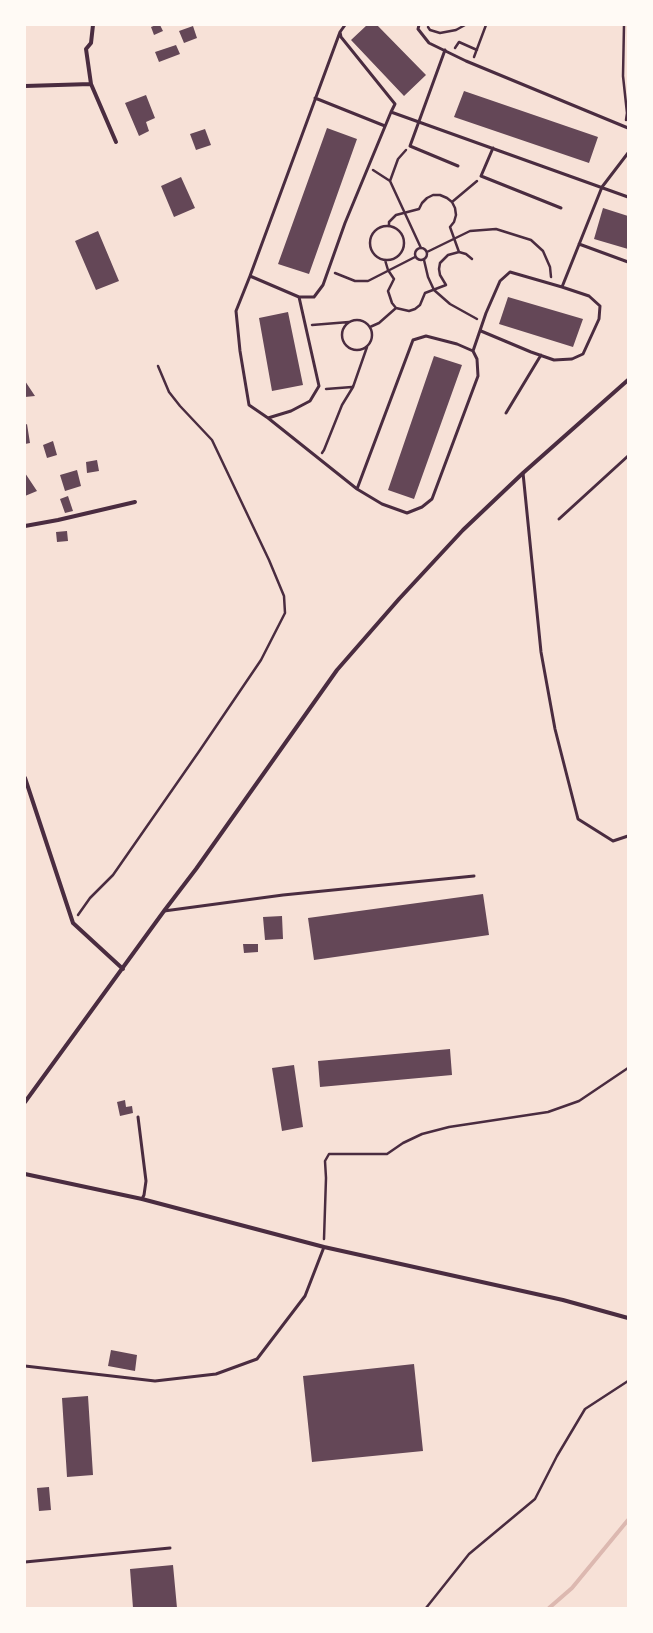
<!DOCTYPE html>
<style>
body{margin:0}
#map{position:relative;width:653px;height:1633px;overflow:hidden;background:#f7e1d7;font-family:"Source Sans 3",sans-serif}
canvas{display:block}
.frame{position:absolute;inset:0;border:26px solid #fffaf5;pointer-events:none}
</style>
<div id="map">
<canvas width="653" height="1633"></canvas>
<div class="frame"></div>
</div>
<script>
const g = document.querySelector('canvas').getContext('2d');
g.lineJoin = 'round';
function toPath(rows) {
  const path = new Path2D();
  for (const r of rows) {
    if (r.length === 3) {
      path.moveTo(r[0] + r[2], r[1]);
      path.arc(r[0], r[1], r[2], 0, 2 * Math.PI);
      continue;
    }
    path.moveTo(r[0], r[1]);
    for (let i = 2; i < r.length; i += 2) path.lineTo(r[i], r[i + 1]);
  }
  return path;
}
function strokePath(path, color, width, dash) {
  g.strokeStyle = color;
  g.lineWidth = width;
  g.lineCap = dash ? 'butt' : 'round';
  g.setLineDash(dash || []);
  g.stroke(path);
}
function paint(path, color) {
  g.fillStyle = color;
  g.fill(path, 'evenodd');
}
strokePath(toPath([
 [549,1608,572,1588,628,1520]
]), '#dcb8b0', 4);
paint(toPath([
 [156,25,160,25,163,31,154,35,151,27],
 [367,25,377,25,426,75,404,96,351,40],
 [193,26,197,38,184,43,179,31],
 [176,45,180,54,159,62,155,52],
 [464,91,598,137,589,163,454,117],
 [146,95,155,118,146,122,149,131,139,136,125,103],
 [327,128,357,139,309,274,278,264],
 [205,129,211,145,196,150,190,134],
 [181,177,195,208,174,217,161,186],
 [603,208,628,216,628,249,594,239],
 [98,231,119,281,96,290,75,241],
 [508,297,583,319,573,347,499,324],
 [288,312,303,385,272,391,259,318],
 [434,356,462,365,414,499,388,490],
 [25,381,35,396,25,397],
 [27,424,30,443,25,444,25,425],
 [53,441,57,455,47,458,43,445],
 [97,460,99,471,87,473,86,462],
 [77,470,81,486,65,491,60,475],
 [25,473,37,491,25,496],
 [68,496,73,511,65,513,60,499],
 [67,531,68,541,57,542,56,532],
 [483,894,489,935,314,960,308,918],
 [282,916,283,939,265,940,263,917],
 [243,944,258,944,258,952,244,953],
 [450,1049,452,1075,320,1087,318,1061],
 [294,1065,303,1127,282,1131,272,1068],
 [125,1100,126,1107,132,1106,133,1113,120,1116,117,1102],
 [111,1350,137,1355,135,1371,108,1366],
 [414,1364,423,1451,312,1462,303,1376],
 [88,1396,93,1475,67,1477,62,1398],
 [49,1487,51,1510,39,1511,37,1488],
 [173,1565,177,1608,133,1608,130,1569]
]), '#644757');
strokePath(toPath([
 [624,25,623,76,627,113,626,120],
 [428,27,430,30,440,33,456,30,465,25],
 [455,48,459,42,477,50],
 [474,57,486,25],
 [373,170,390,181,421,248],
 [390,181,398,159,406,150],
 [452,202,477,181],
 [389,226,389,222,396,215,419,209,422,203,427,198,433,195,440,195,447,198,452,202,455,208,456,215,454,222,450,227,459,252],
 [387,243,17],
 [421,254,6],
 [427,252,470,231,496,229,531,240,543,251,550,267,551,277],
 [385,260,388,270,394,279,388,291,392,303,396,308,409,311,415,309,420,305,425,293,446,285,440,275,439,269,440,263,448,255,459,252,466,254,472,259],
 [424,260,428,277,434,290,450,304,477,319],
 [335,273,355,281,368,281,415,257],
 [357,335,15],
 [312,325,349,322],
 [370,327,379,323,396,308],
 [326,389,352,387],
 [322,453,324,450,342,405,353,387,367,347],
 [78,915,90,898,113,875,200,750,261,660,285,613,284,596,269,560,212,440,180,406,169,392,158,366],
 [324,1239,326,1178,325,1161,329,1154,387,1154,403,1143,422,1134,449,1127,548,1112,579,1101,628,1068],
 [426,1608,469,1554,535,1499,557,1456,585,1409,628,1381]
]), '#4a2c40', 2.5);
strokePath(toPath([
 [345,25,340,32,341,37,395,104,391,112],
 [419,25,418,29,429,43,466,61,628,128],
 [445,50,410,146,458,166],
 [315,98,385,126],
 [493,148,481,176,561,208],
 [579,244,628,262],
 [250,276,340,32],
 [299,297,314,297,323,285,345,223,391,112,628,197],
 [481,331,531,352,554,360,572,359,583,354,599,319,600,306,589,296,562,287,602,187,628,153],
 [506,413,541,355],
 [268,418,249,405,240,351,236,311,250,276,299,297,319,386,310,401,291,411,268,418,357,489,382,504,407,513,422,507,432,499,478,376,477,359,473,351,486,313,500,281,510,272,562,287],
 [523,473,541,652,555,729,578,819,613,841,628,836],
 [357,489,413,340,426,336,457,344,473,351],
 [559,519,628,456],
 [164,911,283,895,474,876],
 [138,1117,146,1181,144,1195,142,1199],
 [25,1366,155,1381,216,1374,257,1359,305,1296,324,1247],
 [25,1562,170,1548]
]), '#4a2c40', 3);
strokePath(toPath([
 [93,25,91,43,86,49,91,84,116,142],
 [25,86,91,84],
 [25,526,58,520,135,502],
 [25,778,73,923,123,969],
 [25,1102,164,911,196,869,337,670,399,599,463,530,523,473,628,380],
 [25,1174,142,1199,324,1247,563,1300,628,1318]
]), '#4a2c40', 4);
</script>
